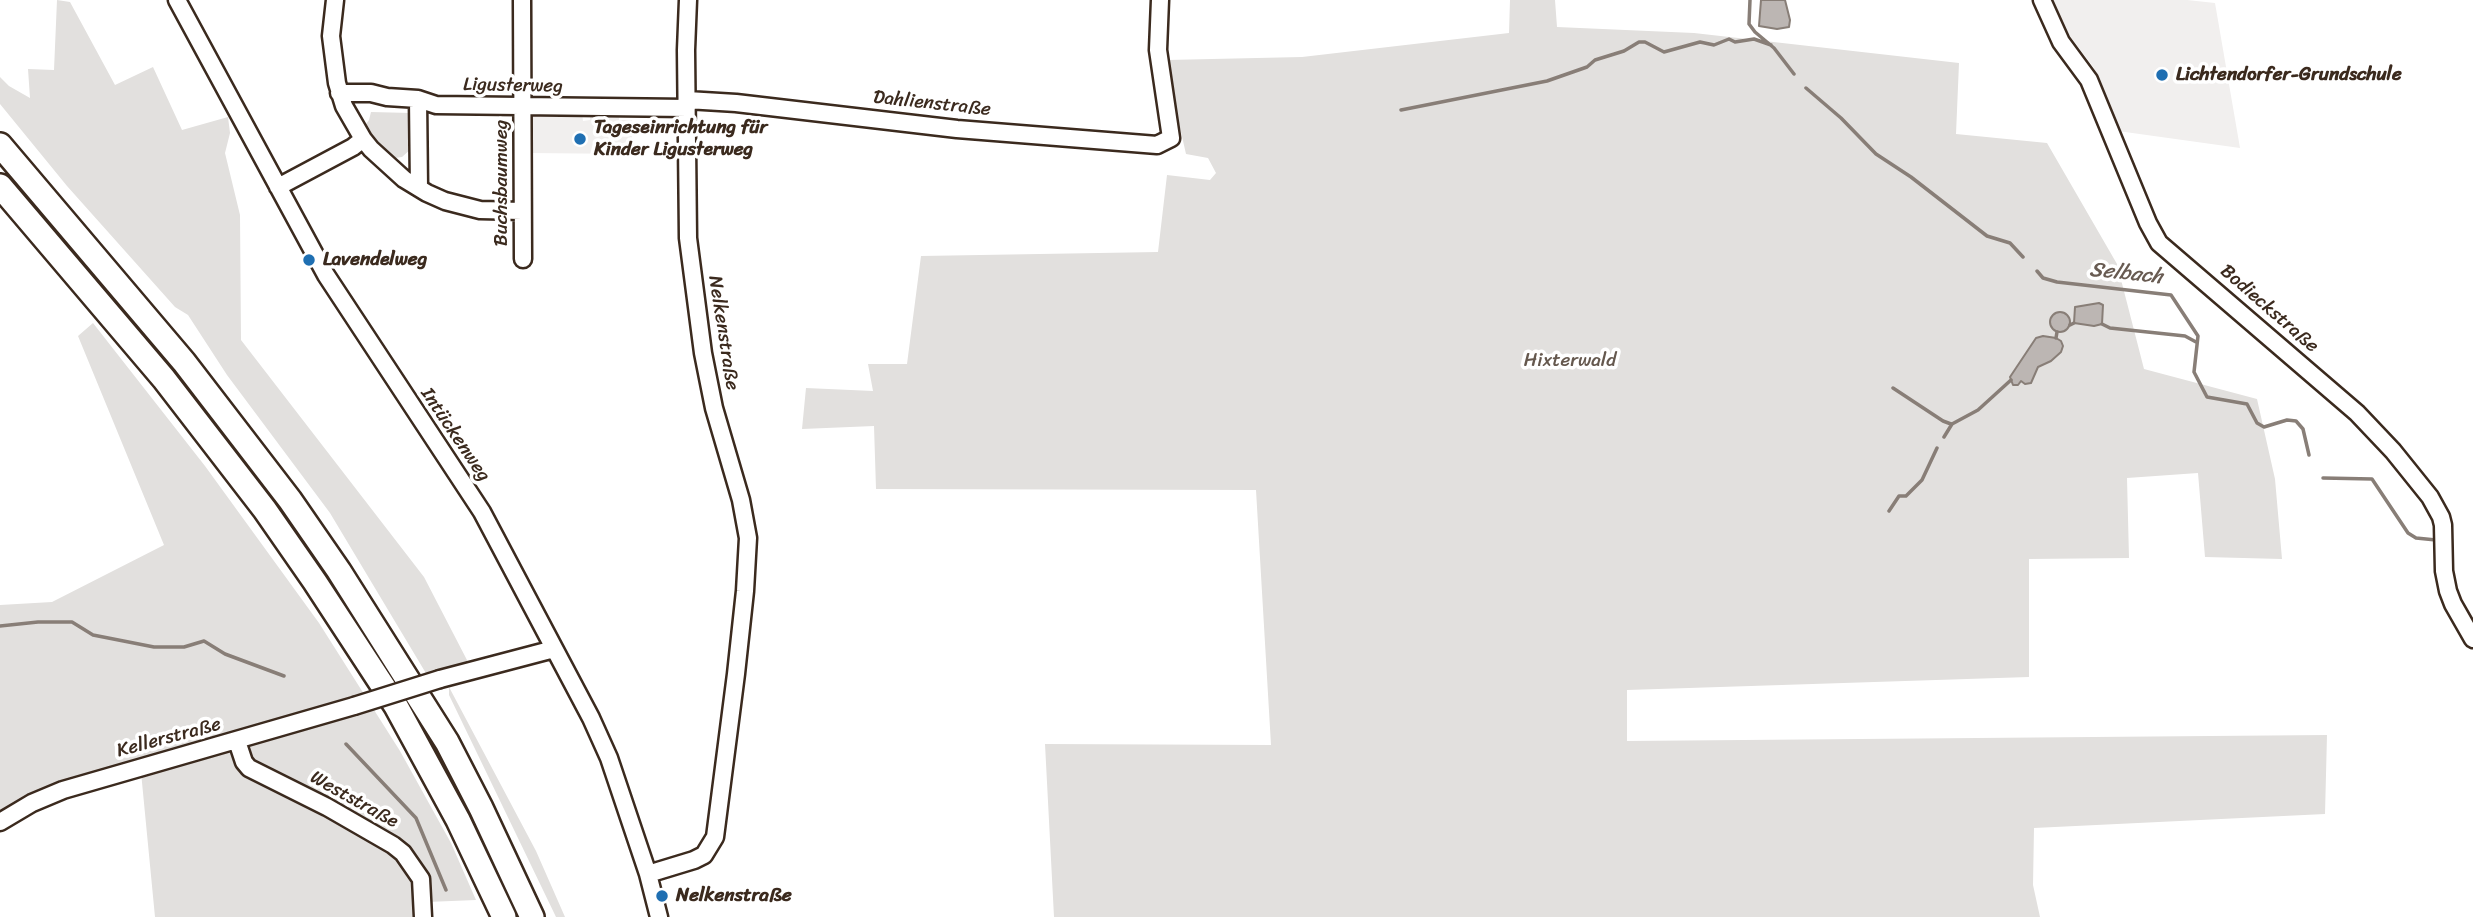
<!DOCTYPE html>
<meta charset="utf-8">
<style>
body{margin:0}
canvas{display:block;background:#fff}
</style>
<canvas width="2473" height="917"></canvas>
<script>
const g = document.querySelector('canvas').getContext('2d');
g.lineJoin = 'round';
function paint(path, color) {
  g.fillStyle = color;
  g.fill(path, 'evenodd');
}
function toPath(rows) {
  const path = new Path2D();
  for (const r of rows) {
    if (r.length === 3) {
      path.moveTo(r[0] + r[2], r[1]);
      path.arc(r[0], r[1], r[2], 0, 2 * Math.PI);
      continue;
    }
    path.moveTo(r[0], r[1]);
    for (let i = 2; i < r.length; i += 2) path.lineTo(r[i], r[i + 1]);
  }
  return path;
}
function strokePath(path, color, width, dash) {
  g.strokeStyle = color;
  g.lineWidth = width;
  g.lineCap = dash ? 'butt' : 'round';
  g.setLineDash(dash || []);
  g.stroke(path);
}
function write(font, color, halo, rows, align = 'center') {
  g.font = font + ' Sriracha,sans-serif';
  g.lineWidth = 7;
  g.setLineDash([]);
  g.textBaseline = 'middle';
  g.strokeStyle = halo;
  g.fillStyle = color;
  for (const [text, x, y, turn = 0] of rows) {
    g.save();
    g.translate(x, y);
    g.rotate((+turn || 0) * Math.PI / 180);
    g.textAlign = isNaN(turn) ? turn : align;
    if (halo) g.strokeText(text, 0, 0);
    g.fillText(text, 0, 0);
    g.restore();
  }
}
paint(toPath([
 [2051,0,2187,0,2215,3,2240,148,2118,131,2094,68,2064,28],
 [582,113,583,121,590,120,590,114,600,114,600,123,609,123,609,114,619,114,619,120,632,120,632,154,528,153,530,118,532,116]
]), '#f1efee');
paint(toPath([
 [57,0,70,2,115,85,153,67,182,130,228,117,230,133,225,153,240,215,241,340,424,577,468,662,427,675,330,513,227,375,188,315,175,307,67,186,0,104,0,77,9,86,30,98,28,69,54,70],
 [1510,0,1555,0,1557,27,1694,33,1959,63,1956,134,2047,143,2117,264,2144,369,2257,399,2275,479,2282,559,2205,557,2198,473,2127,478,2129,558,2029,559,2029,677,1627,690,1627,741,2327,735,2325,814,2034,828,2033,885,2040,917,1054,917,1045,744,1271,745,1256,490,876,489,874,426,802,429,806,388,873,391,868,364,907,364,921,256,1158,252,1167,175,1210,180,1216,173,1208,158,1186,154,1173,97,1167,60,1302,57,1509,33],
 [371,112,411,113,412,148,402,157,388,159,363,128,369,120],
 [93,323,205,466,319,623,400,751,451,843,476,900,427,902,413,858,251,767,238,737,0,815,0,605,52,602,164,545,78,336],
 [449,687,536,851,565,917,556,917,449,695],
 [236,744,243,768,391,848,416,880,419,917,155,917,141,772]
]), '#e2e0de');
const water = toPath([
 [1761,0,1785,0,1790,20,1789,27,1777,29,1759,26,1761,0],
 [2099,303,2103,305,2102,324,2094,326,2074,323,2075,307,2099,303],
 [2060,322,10],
 [2043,336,2056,338,2061,341,2063,346,2061,352,2051,361,2038,367,2031,383,2025,384,2021,381,2018,385,2013,385,2010,377,2036,338,2043,336]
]);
paint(water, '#bcb6b3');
strokePath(water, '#887e77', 2);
strokePath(toPath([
 [1750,0,1749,24,1755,32,1774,48,1794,74],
 [1806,88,1841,118,1876,154,1911,177,1987,236,2010,243,2023,257],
 [1401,110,1547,81,1587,67,1595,60,1624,51,1639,42,1645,42,1664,52,1700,42,1714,45,1729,39,1735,42,1754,39,1771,45],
 [2037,271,2043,278,2057,282,2171,295,2198,336,2194,372,2207,397,2247,404,2257,423,2264,427,2287,420,2296,421,2303,429,2309,455],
 [2102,324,2110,328,2185,336,2196,342],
 [2070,325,2074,323],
 [2056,338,2057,332],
 [1893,388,1943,421,1951,424],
 [1944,437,1952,424,1978,410,2011,380],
 [2323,478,2372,479,2408,533,2416,538,2436,540],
 [1889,511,1899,496,1906,496,1922,480,1937,448],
 [0,626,38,622,72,622,93,635,154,647,184,647,204,641,225,654,284,676],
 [346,744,416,818,446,890]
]), '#887e77', 3.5);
const minor = toPath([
 [177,0,326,275,482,512,591,718,609,758,648,874,659,917],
 [335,0,331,36,337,83,344,106,363,139,371,149,404,179,427,193,445,201,480,210,522,211],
 [522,0,523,259],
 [2042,0,2061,42,2089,80,2148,223,2159,243,2357,413,2393,451,2430,497,2441,517,2443,525,2444,571,2448,591,2453,604,2473,639],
 [339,93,371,93,387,97,418,99,436,105,687,108],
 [418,99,419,188],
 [687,100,736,103,957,129,1157,145,1171,138,1158,50,1160,0],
 [278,187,353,147,363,139],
 [440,679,554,649],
 [237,741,244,762,249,768,327,807,393,845,403,853,421,879,423,917],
 [0,822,32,803,63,790,354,706],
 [648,874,694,860,704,855,715,837,736,674,745,591,748,538,741,500,714,408,703,353,688,238,686,50,688,0]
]);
const highway = toPath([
 [0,145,184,362,290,500,339,571,447,742,481,808,532,917],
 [0,186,164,379,265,510,315,582,396,706,458,820,504,917]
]);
strokePath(minor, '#3b2a1e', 21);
strokePath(highway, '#3b2a1e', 28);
strokePath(minor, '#fff', 16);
strokePath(highway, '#fff', 23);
const minorBridge = toPath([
 [354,706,440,679]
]);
strokePath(minorBridge, '#3b2a1e', 21, []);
strokePath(minorBridge, '#fff', 16);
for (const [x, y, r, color] of [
 [2162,75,7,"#1f6fb2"],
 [580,139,7,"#1f6fb2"],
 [309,260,7,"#1f6fb2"],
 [662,896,7,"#1f6fb2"]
]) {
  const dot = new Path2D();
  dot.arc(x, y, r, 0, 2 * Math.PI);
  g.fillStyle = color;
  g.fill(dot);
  strokePath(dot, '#fff', 2.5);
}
write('bold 19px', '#3b2a1e', '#fff', [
 ["Lichtendorfer-Grundschule",2176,75],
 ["Tageseinrichtung für",594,128],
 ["Kinder Ligusterweg",594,150],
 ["Lavendelweg",323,260],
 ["Nelkenstraße",676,896]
], 'left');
write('19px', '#3b2a1e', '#fff', [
 ["Ligusterweg",513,86,1],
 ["Dahlienstraße",932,104,6],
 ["Buchsbaumweg",502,183,-90],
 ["Bodieckstraße",2269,309,41],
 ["Nelkenstraße",723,333,81],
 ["Intückenweg",455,435,56],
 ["Kellerstraße",169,738,-15],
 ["Weststraße",354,800,29]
]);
write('19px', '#65584e', '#fff', [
 ["Hixterwald",1570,361]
]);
write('italic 21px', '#685b52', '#fff', [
 ["Selbach",2126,274,6]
]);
</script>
